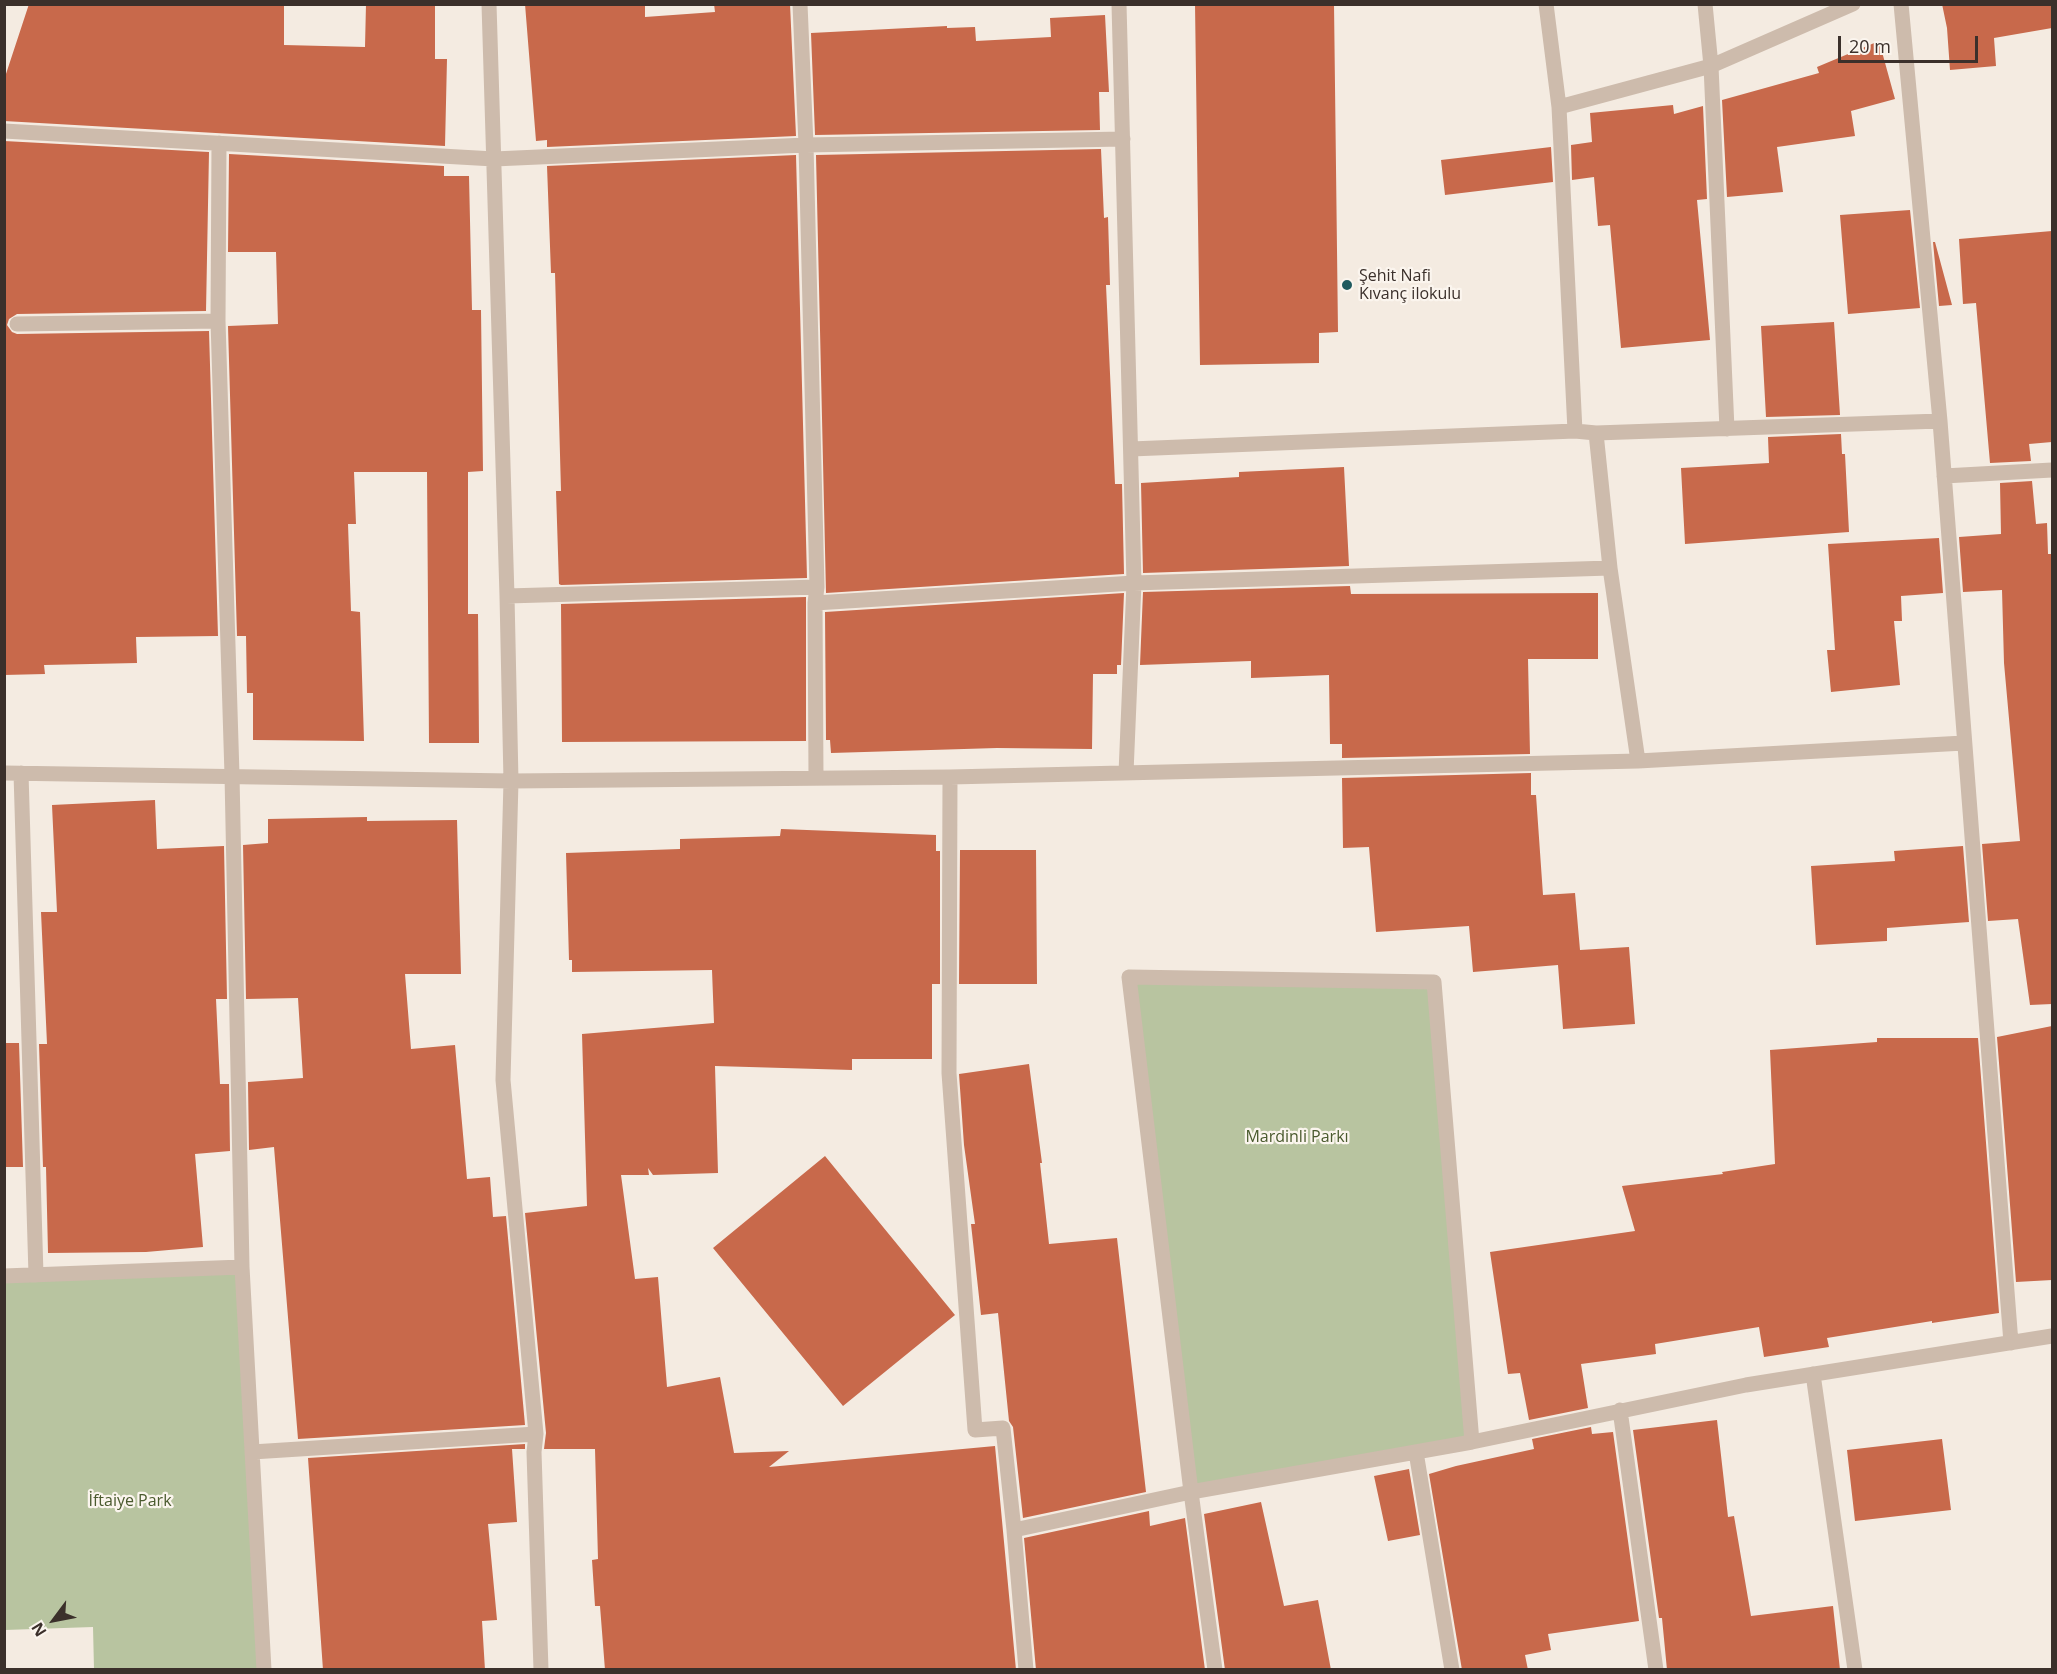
<!DOCTYPE html>
<meta charset="utf-8">
<style>
body{margin:0}
#map{position:relative;width:2057px;height:1674px;overflow:hidden;background:#f4ebe1;font-family:"Open Sans",sans-serif}
canvas{display:block}
.frame{position:absolute;inset:0;border:6px solid #3b302b;pointer-events:none}
.north{position:absolute;left:24px;top:1590px;width:60px;height:60px;-webkit-text-stroke:4px #fbf5ee;paint-order:stroke;rotate:238deg;font-size:16px;font-weight:700;line-height:24px;text-align:center;color:#3b302b}
.north::after{content:'';display:block;margin:auto;width:21px;height:27px;background:#3b302b;clip-path:polygon(50% 0,100% 100%,50% 72%,0 100%)}
.scale{position:absolute;left:1838px;top:36px;width:140px;height:27px;box-sizing:border-box;border:3px solid #3b302b;border-top:0;padding-left:8px;font-size:18px;line-height:21px;white-space:nowrap;color:#3b302b;-webkit-text-stroke:4px #fbf5ee;paint-order:stroke}
</style>
<div id="map">
<canvas width="2057" height="1674"></canvas>
<div class="frame"></div>
<div class="north">N</div>
<div class="scale">20 m</div>
</div>
<script>
const g = document.querySelector('canvas').getContext('2d');
g.lineJoin = 'round';
function paint(path, color) {
  g.fillStyle = color;
  g.fill(path, 'evenodd');
}
function toPath(rows) {
  const path = new Path2D();
  for (const r of rows) {
    path.moveTo(r[0], r[1]);
    for (let i = 2; i < r.length; i += 2) path.lineTo(r[i], r[i + 1]);
  }
  return path;
}
function strokePath(path, color, width, dash) {
  g.strokeStyle = color;
  g.lineWidth = width;
  g.lineCap = dash ? 'butt' : 'round';
  g.setLineDash(dash || []);
  g.stroke(path);
}
function write(font, color, halo, rows, align = 'center') {
  g.font = font + ' "Open Sans",sans-serif';
  g.lineWidth = 4.5;
  g.setLineDash([]);
  g.textBaseline = 'middle';
  g.strokeStyle = halo;
  g.fillStyle = color;
  for (const [text, x, y, turn = 0] of rows) {
    g.save();
    g.translate(x, y);
    g.rotate((+turn || 0) * Math.PI / 180);
    g.textAlign = isNaN(turn) ? turn : align;
    if (halo) g.strokeText(text, 0, 0);
    g.fillText(text, 0, 0);
    g.restore();
  }
}
paint(toPath([
 [1129,977,1434,982,1472,1442,1191,1492],
 [242,1267,264,1669,94,1669,93,1627,5,1630,4,1276]
]), '#b8c4a0');
paint(toPath([
 [29,4,284,4,284,45,365,47,366,4,435,4,435,59,447,59,445,146,4,121,4,80],
 [525,4,645,4,645,17,715,12,714,4,790,4,796,136,547,147,547,140,536,141],
 [1195,4,1334,4,1338,332,1319,333,1319,363,1200,365],
 [1942,4,2052,4,2052,28,1994,38,1996,66,1950,70,1947,28],
 [1105,15,1109,92,1099,92,1100,130,815,135,811,33,947,26,947,28,975,27,976,41,1051,37,1050,18],
 [1879,41,1895,99,1851,111,1855,136,1777,147,1783,192,1727,197,1722,100,1819,73,1817,67],
 [1673,105,1674,114,1703,106,1707,199,1697,200,1710,340,1621,348,1610,225,1598,226,1594,177,1572,180,1571,145,1592,142,1590,113],
 [4,141,209,152,206,311,17,314,9,319,7,325,12,332,17,334,209,331,218,636,136,637,137,663,44,665,45,674,4,675],
 [1551,147,1553,182,1445,195,1441,160],
 [1101,149,1104,218,1108,217,1110,285,1106,285,1115,484,1122,484,1124,574,826,593,816,155],
 [229,154,444,166,444,176,469,176,472,310,481,310,483,471,468,472,468,614,478,614,479,743,429,743,427,472,354,472,356,524,348,524,351,611,360,612,364,741,253,740,253,693,247,693,246,636,237,636,228,326,278,324,276,252,228,252],
 [796,155,807,578,561,585,559,584,556,491,561,491,555,273,551,273,547,166],
 [1910,210,1920,308,1848,314,1840,215],
 [2052,231,2052,442,2029,444,2031,461,1990,463,1976,303,1963,304,1959,239],
 [1933,242,1935,242,1952,305,1939,306],
 [1834,322,1840,415,1766,417,1761,326],
 [1841,434,1842,454,1845,454,1849,532,1685,544,1681,468,1769,463,1768,437],
 [1344,467,1349,566,1143,573,1141,483,1239,477,1239,472],
 [2032,481,2036,524,2047,523,2048,554,2052,554,2052,1004,2030,1005,2018,919,1988,921,1982,844,2020,841,2004,663,2002,590,1963,592,1959,537,2001,534,2000,483],
 [1939,538,1943,593,1901,596,1902,621,1894,621,1900,685,1831,692,1827,650,1835,650,1828,544],
 [1350,586,1351,594,1598,593,1598,659,1528,659,1530,754,1342,758,1342,744,1330,744,1329,675,1251,678,1251,661,1140,665,1143,592],
 [1124,593,1121,665,1117,665,1117,674,1093,674,1092,749,997,748,831,753,830,740,826,740,825,612],
 [806,597,806,741,562,742,561,604],
 [1531,773,1531,795,1536,795,1543,895,1575,893,1580,950,1629,947,1635,1024,1563,1029,1558,965,1473,972,1469,926,1376,932,1369,847,1343,848,1342,778],
 [155,800,157,849,224,846,227,999,216,999,220,1084,229,1084,230,1151,195,1154,203,1247,146,1252,48,1253,46,1167,43,1167,39,1044,47,1044,41,912,57,912,52,805],
 [367,817,367,821,457,820,461,974,405,974,411,1049,455,1045,467,1179,490,1177,493,1217,506,1216,525,1425,298,1439,274,1147,249,1150,248,1082,303,1078,298,998,246,999,243,845,268,843,268,819],
 [781,829,936,835,936,851,940,851,940,984,932,984,932,1059,852,1059,852,1070,715,1066,718,1173,653,1175,648,1168,649,1175,621,1175,635,1279,658,1277,667,1387,720,1377,734,1453,789,1451,769,1467,995,1446,1016,1670,605,1670,600,1606,595,1606,592,1560,598,1559,595,1449,544,1449,546,1433,525,1213,587,1206,582,1034,714,1023,712,970,572,972,572,960,569,960,566,853,680,849,680,839,780,836],
 [1963,846,1969,922,1887,928,1887,941,1816,945,1811,866,1895,861,1894,851],
 [960,850,1036,850,1037,984,959,984],
 [2052,1026,2052,1280,2016,1282,1997,1037],
 [1877,1038,1978,1038,1999,1313,1932,1323,1932,1321,1827,1338,1829,1347,1764,1357,1759,1327,1655,1344,1656,1354,1581,1364,1588,1408,1529,1420,1520,1373,1508,1374,1490,1252,1635,1231,1622,1186,1723,1174,1722,1172,1775,1164,1770,1050,1877,1042],
 [4,1043,19,1043,23,1167,4,1167],
 [1029,1064,1042,1163,1040,1163,1049,1244,1117,1238,1146,1492,1023,1518,1013,1427,1009,1421,998,1313,981,1315,971,1224,975,1224,964,1145,959,1074],
 [825,1156,955,1315,843,1406,713,1248],
 [1717,1420,1728,1517,1734,1516,1751,1616,1833,1606,1840,1670,1667,1670,1662,1618,1659,1618,1633,1430],
 [1591,1427,1592,1434,1613,1432,1639,1621,1548,1634,1551,1650,1525,1655,1528,1670,1462,1670,1429,1474,1456,1466,1534,1449,1532,1439],
 [1942,1439,1951,1510,1855,1521,1847,1450],
 [525,1444,525,1449,512,1449,517,1522,488,1524,497,1620,482,1621,485,1670,323,1670,308,1458],
 [1409,1469,1420,1535,1388,1541,1374,1476],
 [1261,1502,1284,1606,1318,1600,1331,1670,1225,1670,1204,1514],
 [1149,1511,1150,1526,1185,1518,1205,1670,1036,1670,1024,1538]
]), '#c8694b');
strokePath(toPath([
 [489,4,507,596,511,781,503,1080,536,1434,534,1452,541,1670],
 [800,4,806,145,817,587,815,603,816,778],
 [1119,4,1134,583,1126,773],
 [1546,4,1559,107,1575,431],
 [1705,4,1711,66,1727,429],
 [1901,4,1940,421,2011,1343],
 [1559,107,1711,66,1853,4],
 [4,131,494,159,806,145,1123,139],
 [219,143,218,321,232,775,242,1267,264,1670],
 [17,324,218,321],
 [1596,433,1610,568,1638,761],
 [1131,449,1575,431,1596,433,1940,421],
 [1944,476,2052,470],
 [507,596,817,587],
 [815,603,1134,583,1610,568],
 [4,773,511,781,950,777,1638,761,1964,743],
 [21,773,36,1275],
 [950,777,949,1073,975,1430,1003,1428,1014,1530,1191,1492,1472,1442,1746,1385,2052,1336],
 [4,1276,242,1267],
 [1813,1374,1855,1670],
 [1620,1410,1656,1670],
 [252,1452,536,1434],
 [1416,1452,1452,1670],
 [1014,1530,1026,1670],
 [1215,1670,1191,1492,1129,977,1434,982,1472,1442]
]), '#cdbbac', 15);
for (const [x, y, r, color] of [
 [1347,285,6,"#1f5a5e"]
]) {
  const dot = new Path2D();
  dot.arc(x, y, r, 0, 2 * Math.PI);
  g.fillStyle = color;
  g.fill(dot);
  strokePath(dot, '#fbf5ee', 2);
}
write('16px', '#3b302b', '#fbf5ee', [
 ["Şehit Nafi",1359,276],
 ["Kıvanç ilokulu",1359,294]
], 'left');
write('16px', '#4a5a2e', '#fbf5ee', [
 ["Mardinli Parkı",1297,1137],
 ["İftaiye Park",130,1501]
]);
</script>
